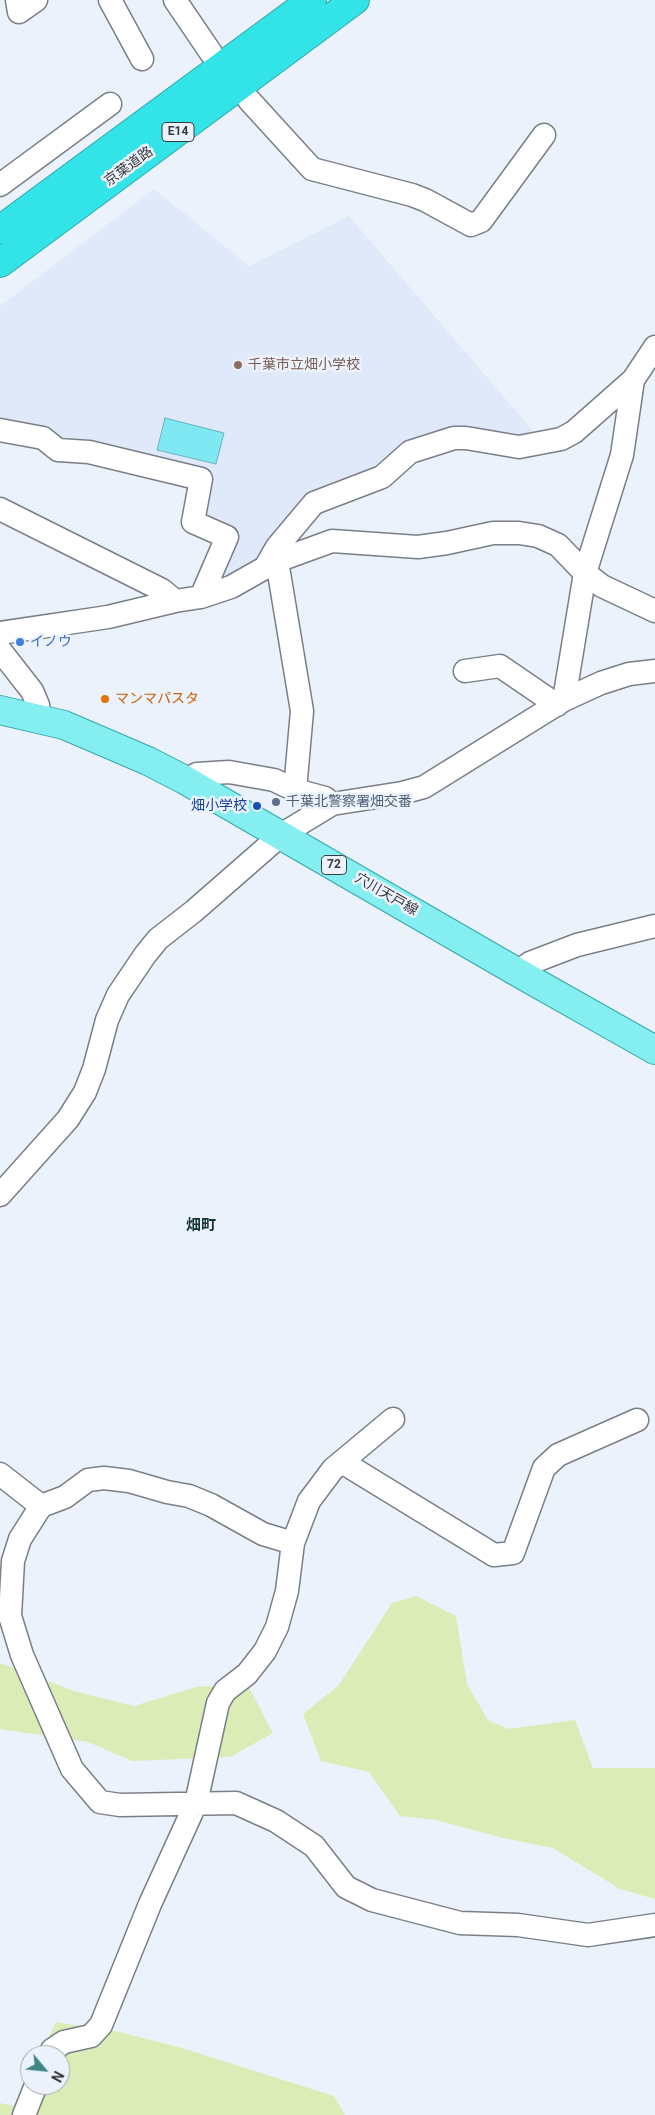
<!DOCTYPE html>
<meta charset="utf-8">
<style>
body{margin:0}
#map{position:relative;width:655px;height:2115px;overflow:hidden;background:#ecf2fb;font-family:Roboto,sans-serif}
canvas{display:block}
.north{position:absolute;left:20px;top:2045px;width:50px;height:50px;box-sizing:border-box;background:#ecf2fb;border:1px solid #a4a8af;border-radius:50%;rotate:118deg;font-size:14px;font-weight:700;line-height:20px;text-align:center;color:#383a3e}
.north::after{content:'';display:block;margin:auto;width:18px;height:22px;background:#3d8587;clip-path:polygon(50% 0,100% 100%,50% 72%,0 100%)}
</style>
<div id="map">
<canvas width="655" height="2115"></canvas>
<div class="north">N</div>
</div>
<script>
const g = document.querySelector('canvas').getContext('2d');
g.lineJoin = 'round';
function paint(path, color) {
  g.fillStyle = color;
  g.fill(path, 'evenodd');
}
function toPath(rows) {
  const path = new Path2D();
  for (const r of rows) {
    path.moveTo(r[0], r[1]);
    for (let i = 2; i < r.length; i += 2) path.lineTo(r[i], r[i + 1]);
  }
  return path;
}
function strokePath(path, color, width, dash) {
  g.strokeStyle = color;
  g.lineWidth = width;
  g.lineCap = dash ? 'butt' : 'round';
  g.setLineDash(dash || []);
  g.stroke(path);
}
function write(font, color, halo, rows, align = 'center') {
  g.font = font + ' Roboto,"Noto Sans JP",sans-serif';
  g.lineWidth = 5;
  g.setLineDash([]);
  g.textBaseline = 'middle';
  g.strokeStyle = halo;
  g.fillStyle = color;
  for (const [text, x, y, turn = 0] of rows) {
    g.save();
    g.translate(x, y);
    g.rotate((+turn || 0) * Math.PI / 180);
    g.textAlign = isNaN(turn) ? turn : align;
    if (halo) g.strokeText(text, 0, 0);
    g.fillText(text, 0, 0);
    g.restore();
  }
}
paint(toPath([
 [154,189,249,266,349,216,539,438,483,435,310,500,273,548,229,581,220,584,232,535,202,522,206,477,0,423,0,306]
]), '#e0e9fa');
paint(toPath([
 [416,1596,456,1616,467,1684,488,1720,508,1729,575,1720,593,1768,655,1768,655,1899,620,1889,553,1848,503,1838,436,1820,400,1816,369,1772,321,1761,303,1714,339,1685,392,1603],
 [0,1663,74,1691,134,1706,196,1687,247,1684,273,1733,230,1757,132,1761,88,1742,0,1729],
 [56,2022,120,2032,182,2048,334,2096,345,2115,0,2115,0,2103,14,2106,30,2075,30,2085,60,2085,60,2055,40,2055]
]), '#dbecb7');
const water = toPath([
 [165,418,224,433,216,464,157,450,165,418]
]);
paint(water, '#80e8f3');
strokePath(water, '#6ab4bd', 1);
const minor = toPath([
 [17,0,19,12,36,0],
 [110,0,142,59],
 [175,0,211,53],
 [249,100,312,169,412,195,425,200,471,225,481,221,544,135],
 [0,185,110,104],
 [0,430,43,438,58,450,89,452,201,479,193,522,227,537,201,597],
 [0,509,162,590,175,601,201,597,231,587,277,561,332,541,418,547,447,543,493,533,519,533,538,536,558,545,585,573,602,586,655,611],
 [277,561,302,711,295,790],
 [265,568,277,547,314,503,382,477,410,452,454,438,466,438,519,447,561,439,574,432,633,380,655,347],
 [0,633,108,617,175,601],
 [0,650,32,691,38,705,39,718],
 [465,671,500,666,557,705],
 [564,700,585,573,622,455,633,380],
 [185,780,197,774,229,772,274,780,295,790,325,798,332,804],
 [517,972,530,963,577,945,655,926],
 [0,1195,68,1119,85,1092,94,1069,107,1020,118,995,145,955,158,939,194,911,281,835,332,804,402,793,424,787,564,700,601,683,629,674,655,671],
 [342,1462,494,1555,513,1553,544,1468,558,1455,637,1420],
 [0,1474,41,1506],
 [293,1543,263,1534,211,1505,189,1496,167,1492,129,1481,104,1478,88,1480,65,1497,41,1506,20,1539,13,1561,10,1616,22,1655,72,1769,100,1802,120,1805,236,1803,276,1821,314,1846,346,1887,372,1900,460,1923,518,1925,588,1935,655,1925],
 [50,2055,52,2050,64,2042,91,2036,101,2025,150,1904,196,1803,218,1703,225,1691,247,1674,265,1651,277,1627,287,1591,293,1543,309,1501,333,1469,393,1419],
 [24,2115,36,2085]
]);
const major = toPath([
 [0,710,64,725,148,761,185,780,517,972,655,1050]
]);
const highway = toPath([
 [0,230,312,0],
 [0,263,355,0]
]);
strokePath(minor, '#7a7e87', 25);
strokePath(major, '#34a8ac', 30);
strokePath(highway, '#34a8ac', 30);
strokePath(minor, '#fff', 22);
strokePath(major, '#84eef1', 28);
strokePath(highway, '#32e3e7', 28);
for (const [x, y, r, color] of [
 [238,365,5,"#8d6e63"],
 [20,642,5,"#3f7fe0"],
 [105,699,5,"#e8710a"],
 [276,802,5,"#5c6f8a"],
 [257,806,5,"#1a4fb4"]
]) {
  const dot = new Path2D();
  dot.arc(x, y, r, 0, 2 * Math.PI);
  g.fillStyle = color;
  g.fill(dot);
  strokePath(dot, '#ecf2fb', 2);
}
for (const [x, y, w] of [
 [178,132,32],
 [334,865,25]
]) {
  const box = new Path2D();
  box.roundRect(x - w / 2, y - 9.5, w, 19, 4);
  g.fillStyle = '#ecf2fb';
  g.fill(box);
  strokePath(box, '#383a3e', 1);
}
write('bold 12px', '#383a3e', null, [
 ["E14",178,132],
 ["72",334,865]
]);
write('14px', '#383a3e', '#ecf2fb', [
 ["京葉道路",129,167,-36],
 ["穴川天戸線",386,895,30]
]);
write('14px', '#785e54', '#ecf2fb', [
 ["千葉市立畑小学校",248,365]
], 'left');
write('14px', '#366cbe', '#ecf2fb', [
 ["イノウ",30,642]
], 'left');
write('14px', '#c56008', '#ecf2fb', [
 ["マンマパスタ",115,699]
], 'left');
write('14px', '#4e5e75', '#ecf2fb', [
 ["千葉北警察署畑交番",286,802]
], 'left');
write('14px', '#164399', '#ecf2fb', [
 ["畑小学校",247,806]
], 'right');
write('bold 15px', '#123536', '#ecf2fb', [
 ["畑町",201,1226]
]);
</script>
